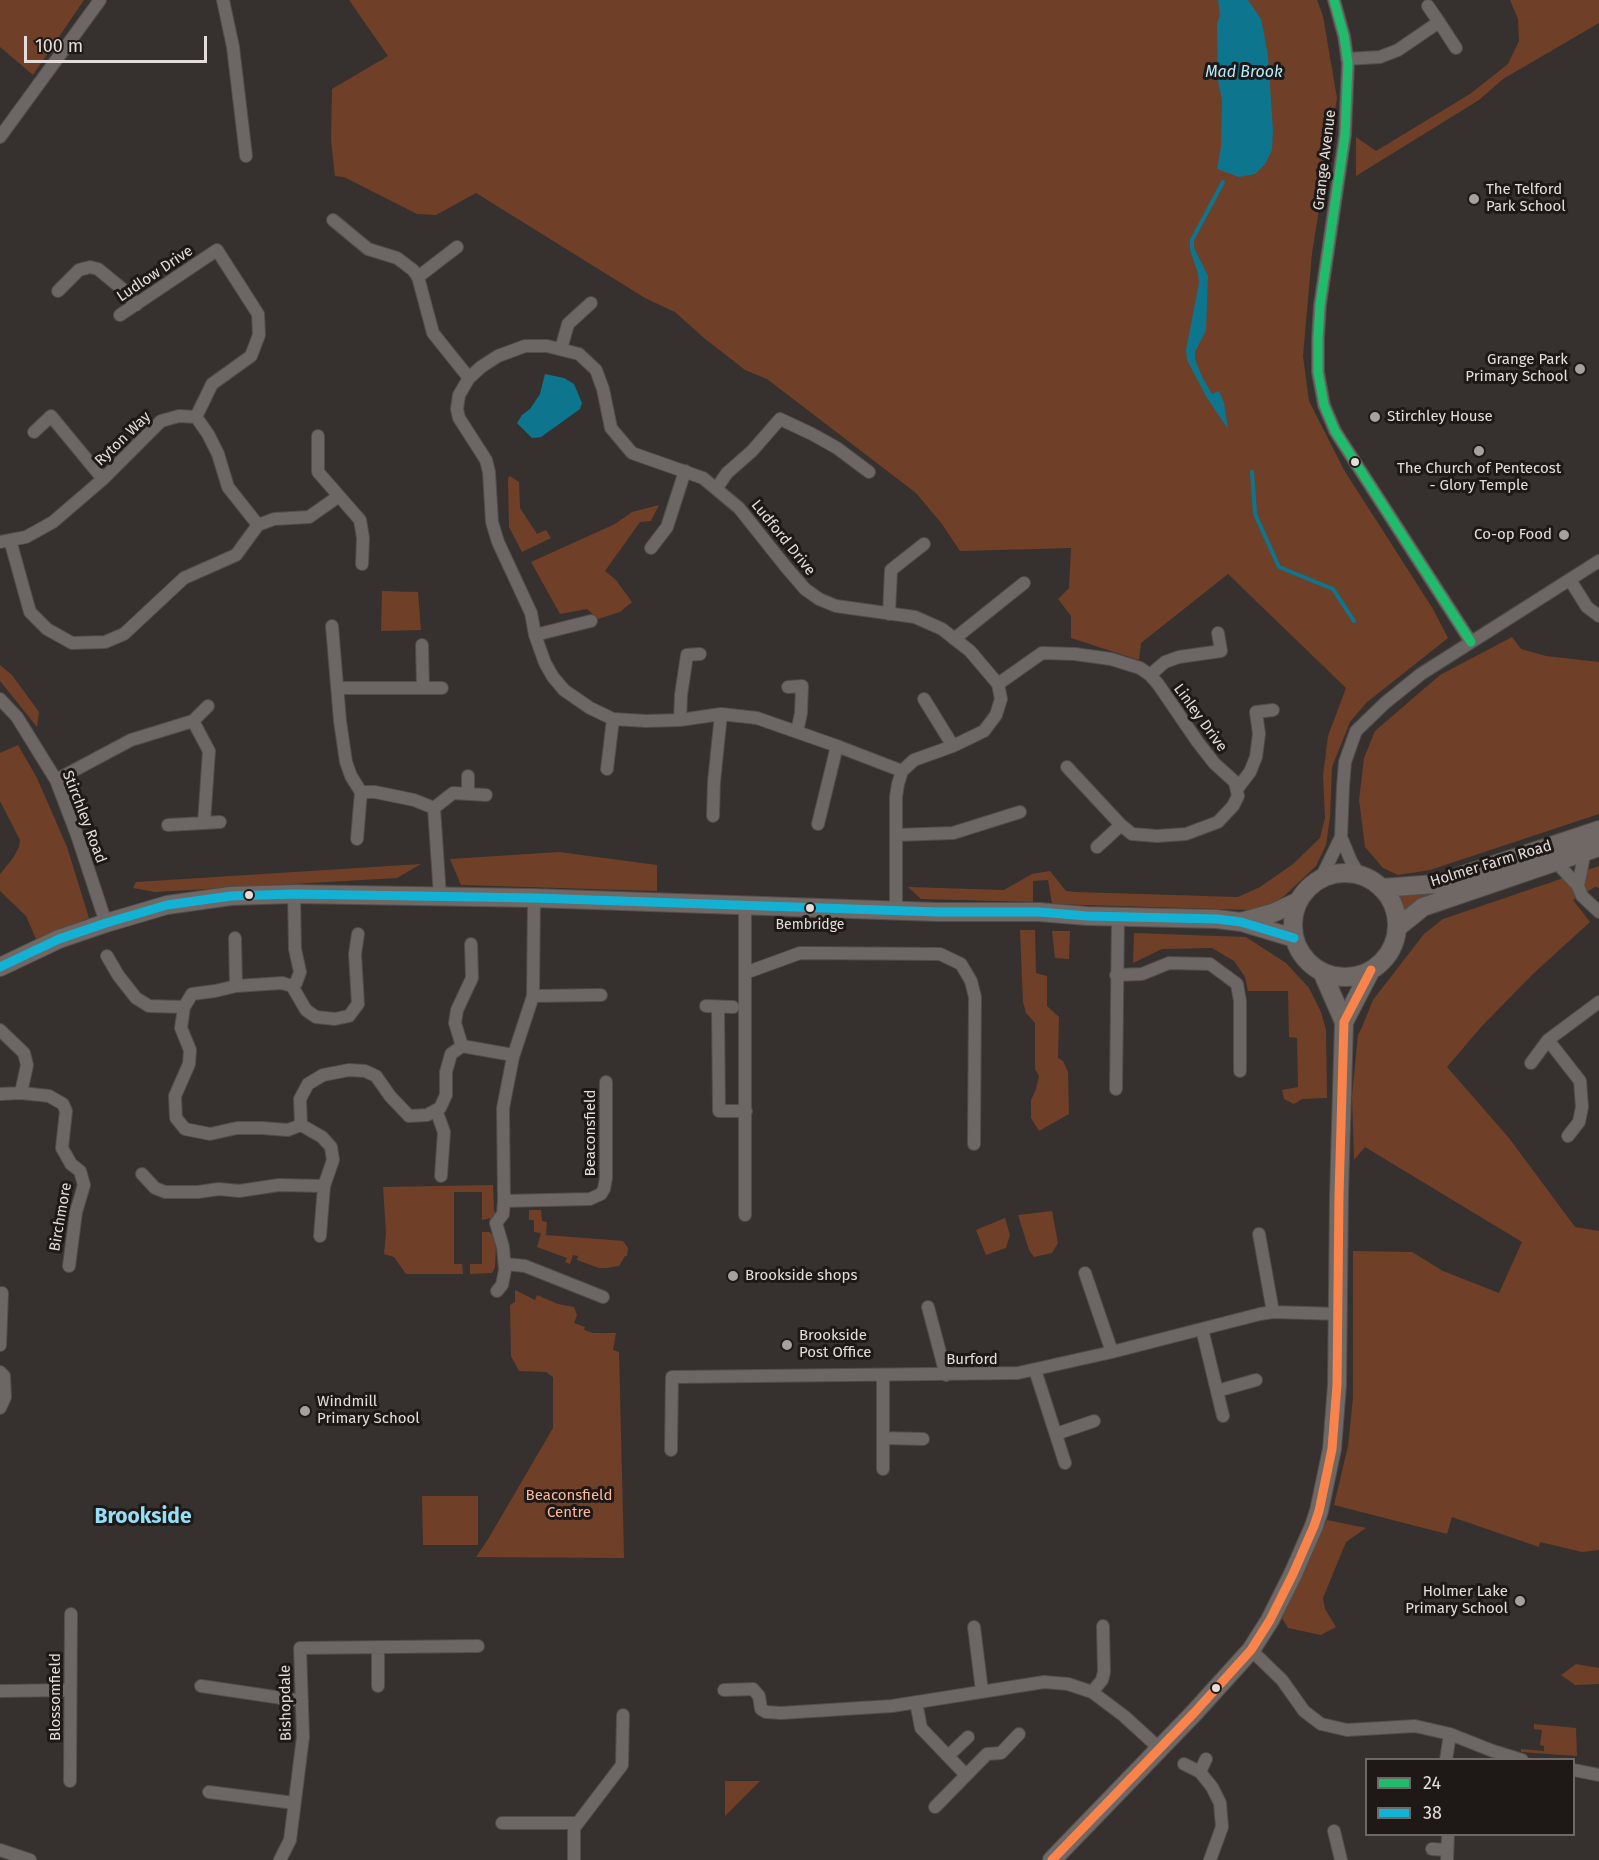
<!DOCTYPE html>
<style>
body{margin:0}
#map{position:relative;width:1599px;height:1860px;overflow:hidden;background:#36312e;font-family:"Fira Sans",sans-serif}
canvas{display:block}
.legend{position:absolute;left:1365px;top:1758px;width:210px;height:78px;box-sizing:border-box;background:#1e1917;border:2px solid #6d6765;margin:0;padding:8px 10px;list-style:none;font-size:18px;color:#e4ddda}
.legend li{display:flex;align-items:center;gap:12px;height:30px}
.legend b{width:30px;border:2px solid #6d6765}
.scale{position:absolute;left:24px;top:36px;width:183px;height:27px;box-sizing:border-box;border:3px solid #e4ddda;border-top:0;padding-left:8px;font-size:18px;line-height:21px;white-space:nowrap;color:#e4ddda;-webkit-text-stroke:4px #1e1917;paint-order:stroke}
</style>
<div id="map">
<canvas width="1599" height="1860"></canvas>
<ul class="legend">
<li><b style="height:8px;background:#20bc6c"></b>24</li>
<li><b style="height:8px;background:#13b2d5"></b>38</li>
</ul>
<div class="scale">100 m</div>
</div>
<script>
const g = document.querySelector('canvas').getContext('2d');
g.lineJoin = 'round';
function paint(path, color) {
  g.fillStyle = color;
  g.fill(path, 'evenodd');
}
function toPath(rows) {
  const path = new Path2D();
  for (const r of rows) {
    if (r.length === 3) {
      path.moveTo(r[0] + r[2], r[1]);
      path.arc(r[0], r[1], r[2], 0, 2 * Math.PI);
      continue;
    }
    path.moveTo(r[0], r[1]);
    for (let i = 2; i < r.length; i += 2) path.lineTo(r[i], r[i + 1]);
  }
  return path;
}
function strokePath(path, color, width, dash) {
  g.strokeStyle = color;
  g.lineWidth = width;
  g.lineCap = dash ? 'butt' : 'round';
  g.setLineDash(dash || []);
  g.stroke(path);
}
function write(font, color, halo, rows, align = 'center') {
  g.font = font + ' "Fira Sans",sans-serif';
  g.lineWidth = 6;
  g.setLineDash([]);
  g.textBaseline = 'middle';
  g.strokeStyle = halo;
  g.fillStyle = color;
  for (const [text, x, y, turn = 0] of rows) {
    g.save();
    g.translate(x, y);
    g.rotate((+turn || 0) * Math.PI / 180);
    g.textAlign = isNaN(turn) ? turn : align;
    if (halo) g.strokeText(text, 0, 0);
    g.fillText(text, 0, 0);
    g.restore();
  }
}
paint(toPath([
 [0,0,84,0,33,75,0,47],
 [349,0,1317,0,1323,16,1337,98,1312,253,1303,356,1309,401,1344,470,1433,609,1448,638,1366,703,1350,722,1332,767,1330,817,1326,845,1316,866,1283,897,1265,908,1252,910,1052,904,1048,880,1033,881,1033,902,921,899,908,887,1004,890,1032,874,1050,871,1066,891,1076,892,1238,897,1260,887,1293,864,1320,838,1325,818,1323,776,1328,736,1346,688,1228,574,1141,643,1139,660,1071,638,1071,616,1058,599,1069,588,1071,548,960,551,942,524,916,493,767,379,745,370,704,338,675,312,645,298,476,193,436,215,417,214,344,177,335,176,331,140,332,89,388,56],
 [1510,0,1599,0,1599,23,1503,79,1479,100,1356,176,1356,137,1376,151,1470,94,1508,64,1519,41,1518,19],
 [510,476,519,482,520,508,537,534,546,530,551,538,522,552,509,527,508,478],
 [659,505,651,521,640,522,605,571,616,580,632,602,620,612,598,619,587,609,560,614,531,562,615,524,632,512],
 [382,591,418,592,421,630,381,631],
 [1512,637,1521,649,1546,656,1599,662,1599,814,1430,870,1398,875,1383,868,1365,847,1359,800,1364,758,1375,731,1440,675],
 [0,665,12,675,39,712,37,727,0,681],
 [18,745,37,778,67,847,89,918,36,939,26,916,0,891,0,874,13,858,19,847,20,840,0,801,0,753],
 [1599,834,1403,916,1394,895],
 [559,852,657,865,657,891,461,885,450,859],
 [421,864,397,878,155,892,133,888,136,882],
 [1599,866,1599,888,1595,887,1573,900,1590,922,1533,974,1482,1026,1447,1067,1509,1138,1575,1227,1599,1231,1599,1550,1582,1552,1540,1542,1539,1547,1452,1517,1447,1534,1334,1505,1348,1446,1353,1398,1353,1251,1412,1252,1443,1271,1499,1293,1522,1242,1365,1147,1354,1160,1352,1096,1358,1035,1362,1027,1373,1000,1424,934,1443,919],
 [1020,930,1035,930,1036,973,1047,976,1047,1006,1059,1017,1058,1058,1063,1061,1068,1072,1069,1114,1039,1131,1031,1118,1031,1100,1036,1089,1039,1076,1035,1069,1035,1023,1026,1013,1023,1002],
 [1052,931,1070,931,1069,959,1055,958],
 [1134,933,1246,937,1286,963,1309,988,1321,1012,1326,1030,1327,1098,1302,1099,1294,1104,1284,1099,1282,1090,1298,1087,1297,1038,1289,1037,1288,991,1248,991,1245,977,1234,961,1212,948,1162,949,1133,963],
 [493,1185,494,1211,496,1213,491,1218,482,1220,482,1192,454,1192,454,1264,462,1264,463,1274,406,1274,394,1257,384,1254,386,1233,383,1187],
 [529,1210,541,1210,542,1221,547,1222,546,1235,623,1241,628,1248,627,1256,625,1256,619,1266,606,1268,599,1268,577,1260,578,1256,573,1255,570,1264,565,1262,567,1258,537,1247,541,1233,534,1232,534,1220,529,1220],
 [1052,1211,1058,1243,1052,1253,1034,1257,1029,1250,1018,1215],
 [1005,1218,1010,1235,1006,1248,986,1255,976,1230],
 [482,1232,489,1232,493,1235,496,1244,495,1267,492,1273,470,1274,470,1264,482,1264],
 [515,1290,535,1300,537,1295,558,1304,574,1307,577,1315,574,1323,585,1327,584,1330,593,1333,616,1333,613,1350,619,1352,624,1558,476,1557,487,1541,553,1428,553,1377,546,1372,519,1371,511,1356,510,1305,515,1302],
 [478,1496,478,1545,423,1545,422,1496],
 [1327,1520,1366,1528,1346,1542,1323,1598,1325,1609,1336,1627,1321,1635,1288,1628,1282,1618],
 [1576,1664,1599,1668,1599,1684,1575,1685,1561,1675],
 [1534,1724,1576,1728,1577,1756,1521,1752,1521,1749,1544,1751,1544,1746,1540,1745,1542,1730,1534,1729],
 [725,1781,760,1781,725,1816]
]), '#703f28');
paint(toPath([
 [1218,0,1248,0,1261,19,1264,34,1268,56,1273,131,1272,150,1265,164,1255,174,1239,177,1217,169,1221,147,1222,100,1218,81,1217,24,1220,15],
 [1194,248,1208,276,1206,330,1195,352,1195,359,1202,377,1212,394,1219,391,1224,403,1228,429,1207,398,1187,360,1186,350,1199,283,1198,273,1190,250],
 [545,374,564,378,574,384,582,403,580,409,541,437,532,438,517,423,522,415,530,409,540,394]
]), '#0d768e');
strokePath(toPath([
 [1192,249,1192,240,1223,182],
 [1252,472,1255,514,1279,567,1333,589,1354,621]
]), '#0d768e', 4);
const street = toPath([
 [223,0,233,47,246,156],
 [1334,0,1344,36,1348,63,1345,135,1320,305,1318,338,1318,372,1324,405,1335,431,1471,642],
 [1428,6,1439,22],
 [1347,59,1380,57,1398,50,1439,22,1456,48],
 [0,137,100,0],
 [333,220,368,249,397,258,413,270,418,277,433,333,469,378],
 [418,277,457,247],
 [58,291,79,270,90,267,98,269,126,292,136,305],
 [120,315,217,250,258,314,259,335,251,356,212,384,196,417],
 [561,349,568,324,591,303],
 [34,432,51,416,103,479],
 [318,436,318,472,360,520,363,538,362,564],
 [716,489,727,473,752,451,780,419,812,434,837,448,869,472],
 [10,540,30,612,47,629,72,643,105,642,124,634,184,578,236,555,258,525,274,519,309,517,339,496],
 [0,542,26,537,53,522,103,479,161,421,179,416,196,417,208,434,218,454,228,487,258,525],
 [651,548,667,527,685,471],
 [1570,580,1587,607,1599,616],
 [889,614,891,570,924,544],
 [332,626,340,721,346,762,351,776,361,792],
 [535,635,591,621],
 [954,639,1024,583],
 [422,645,423,688],
 [1150,675,1165,662,1179,657,1221,651,1218,633],
 [998,684,1042,653,1075,654,1111,659,1140,668,1150,675,1158,684,1197,741,1214,763,1235,782,1238,796,1233,806,1218,822,1186,834,1157,836,1132,834,1121,825,1067,767],
 [788,687,802,686,801,713,797,732],
 [338,688,442,688],
 [0,699,17,717,56,780,77,835,106,923],
 [924,699,953,746],
 [680,720,681,695,687,655,700,654],
 [607,769,613,719],
 [56,780,131,740,193,721,208,706],
 [1237,789,1250,772,1256,757,1259,734,1256,712,1273,710],
 [468,794,468,776],
 [434,808,453,793,486,795],
 [713,816,714,782,721,714],
 [204,823,220,822],
 [818,824,837,746],
 [168,825,204,823,209,751,193,721],
 [896,835,953,833,1020,812],
 [357,839,361,792,375,792,414,800,434,808,440,896],
 [1097,847,1121,825],
 [1555,861,1578,886,1582,896,1599,912],
 [1360,876,1351,861,1341,837,1343,787,1345,762,1356,731,1385,703,1421,674,1599,561],
 [1320,880,1341,837],
 [1578,886,1585,851],
 [294,894,295,949,300,972,296,983,292,986,282,983,236,986,215,991,192,994,184,1007,181,1028,190,1050,189,1064,175,1096,176,1118,185,1129,210,1134,237,1128,262,1128,288,1130,301,1125,300,1099,308,1084,323,1075,349,1070,365,1071,376,1076,390,1096,409,1116,427,1115,440,1108,446,1095,446,1072,451,1054,462,1046,455,1023,457,1010,472,978,471,944],
 [745,905,745,1215],
 [896,910,896,797,898,784,902,771,914,760,953,746,984,731,996,715,1001,699,998,684,970,651,942,629,915,617,836,606,819,599,805,589,786,567,739,508,703,478,632,453,611,428,603,389,596,370,579,354,547,346,525,346,498,356,481,367,469,378,459,395,457,409,459,418,486,460,489,472,492,522,498,542,531,613,535,635,545,663,553,677,564,690,590,708,613,719,646,721,680,720,721,714,757,718,837,746,902,771],
 [235,938,236,986],
 [107,956,118,975,136,998,149,1006,184,1007],
 [745,973,800,953,940,954,961,964,971,981,975,997,974,1144],
 [1116,975,1142,974,1169,963,1210,964,1237,984,1240,1001,1240,1071],
 [292,986,306,1010,316,1017,335,1019,349,1016,358,1004,355,954,358,934],
 [533,996,601,995],
 [706,1006,733,1007],
 [718,1007,719,1111,746,1111],
 [0,1030,24,1053,27,1065,21,1093],
 [462,1046,507,1054,513,1057],
 [1531,1063,1548,1040],
 [1116,1089,1118,917],
 [0,1094,21,1093,49,1096,63,1104,66,1111,62,1148,71,1164,80,1171,84,1185,76,1212,69,1266],
 [436,1110,444,1132,441,1176],
 [301,1125,322,1137,331,1147,333,1160,324,1186,320,1236],
 [1568,1136,1579,1122,1582,1107,1580,1081,1548,1040,1599,1002],
 [142,1174,155,1188,165,1192,198,1192,219,1189,239,1191,279,1185,324,1186],
 [504,1201,590,1199,601,1194,604,1189,606,1178,606,1082],
 [1259,1234,1273,1312],
 [505,1264,525,1266,603,1297],
 [1085,1273,1112,1352],
 [497,1291,502,1285,505,1270,503,1247,496,1223,503,1214,504,1201,503,1108,513,1057,533,996,534,898],
 [928,1307,946,1375],
 [1202,1329,1223,1416],
 [0,1345,2,1293],
 [1035,1370,1065,1463],
 [0,1372,4,1376,5,1397,0,1408],
 [1217,1391,1256,1380],
 [1056,1434,1094,1421],
 [884,1438,923,1439],
 [671,1450,672,1377,1018,1373,1112,1352,1260,1314,1273,1312,1338,1314],
 [883,1469,883,1375],
 [974,1627,982,1691],
 [378,1647,378,1686],
 [1251,1650,1282,1680,1304,1711,1321,1724,1347,1730,1415,1726,1450,1734,1493,1751,1522,1760],
 [201,1686,302,1701],
 [724,1690,753,1689,759,1696,761,1709,766,1712,781,1713,892,1706,1044,1682,1068,1684,1092,1692,1124,1716,1160,1749],
 [0,1691,70,1690],
 [1092,1692,1102,1680,1104,1672,1103,1626],
 [916,1702,921,1728,966,1775],
 [948,1756,968,1737],
 [1446,1760,1450,1734],
 [1184,1764,1200,1772,1212,1787,1220,1803,1222,1827,1210,1860],
 [1574,1770,1599,1775],
 [1200,1772,1206,1759],
 [70,1781,71,1614],
 [209,1792,294,1803],
 [935,1807,987,1754,1001,1753,1019,1734],
 [502,1823,577,1823],
 [1334,1831,1341,1860],
 [1432,1849,1447,1850],
 [0,1850,30,1860],
 [280,1860,290,1840,303,1737,300,1648,478,1646],
 [574,1860,574,1828,622,1765,623,1715],
 [1447,1860,1448,1834]
]);
const secondary = toPath([
 [1345,925,52],
 [1381,888,1436,884,1599,830],
 [1241,922,1273,913,1299,901],
 [1397,928,1423,907,1599,847],
 [0,967,59,939,106,923,167,905,231,896,294,894,534,898,937,912,1039,912,1087,916,1217,919,1241,922,1294,938],
 [1322,972,1344,1022],
 [1052,1860,1194,1713,1251,1650,1270,1620,1293,1574,1314,1526,1319,1511,1332,1449,1337,1385,1339,1195,1344,1022,1371,970]
]);
strokePath(street, '#514d4a', 14);
strokePath(secondary, '#514d4a', 20);
strokePath(street, '#6c6765', 12);
strokePath(secondary, '#6f6865', 18);
strokePath(toPath([
 [1334,0,1344,36,1348,63,1345,135,1320,305,1318,338,1318,372,1324,405,1335,431,1471,642]
]), '#20bc6c', 9);
strokePath(toPath([
 [0,967,59,939,106,923,167,905,231,896,294,894,534,898,937,912,1039,912,1087,916,1217,919,1241,922,1294,938]
]), '#13b2d5', 9);
strokePath(toPath([
 [1052,1860,1194,1713,1251,1650,1270,1620,1293,1574,1314,1526,1319,1511,1332,1449,1337,1385,1339,1195,1344,1022,1371,970]
]), '#f8844c', 9);
for (const [x, y, r, color] of [
 [1474,199,6,"#a7a19e"],
 [1580,369,6,"#a7a19e"],
 [1375,417,6,"#a7a19e"],
 [1479,451,6,"#a7a19e"],
 [1355,462,5,"#e4ddda"],
 [1564,535,6,"#a7a19e"],
 [249,895,5,"#e4ddda"],
 [810,908,5,"#e4ddda"],
 [733,1276,6,"#a7a19e"],
 [787,1345,6,"#a7a19e"],
 [305,1411,6,"#a7a19e"],
 [1520,1601,6,"#a7a19e"],
 [1216,1688,5,"#e4ddda"]
]) {
  const dot = new Path2D();
  dot.arc(x, y, r, 0, 2 * Math.PI);
  g.fillStyle = color;
  g.fill(dot);
  strokePath(dot, '#1e1917', 2);
}
write('14px', '#e4ddda', '#1e1917', [
 ["Bembridge",810,925]
]);
write('15px', '#e4ddda', '#1e1917', [
 ["Grange Avenue",1325,160,-83],
 ["Ludlow Drive",155,274,-34],
 ["Ryton Way",123,439,-44],
 ["Ludford Drive",783,538,51],
 ["Linley Drive",1200,718,54],
 ["Stirchley Road",84,817,69],
 ["Holmer Farm Road",1491,864,-17],
 ["Beaconsfield",591,1133,-90],
 ["Birchmore",61,1217,-80],
 ["Burford",972,1360],
 ["Blossomfield",56,1697,-90],
 ["Bishopdale",286,1703,-91]
]);
write('15px', '#e4ddda', '#1e1917', [
 ["The Telford",1486,190],
 ["Park School",1486,207],
 ["Grange Park",1568,360,"right"],
 ["Primary School",1568,377,"right"],
 ["Stirchley House",1387,417],
 ["The Church of Pentecost",1479,469,"center"],
 ["- Glory Temple",1479,486,"center"],
 ["Co-op Food",1552,535,"right"],
 ["Brookside shops",745,1276],
 ["Brookside",799,1336],
 ["Post Office",799,1353],
 ["Windmill",317,1402],
 ["Primary School",317,1419],
 ["Holmer Lake",1508,1592,"right"],
 ["Primary School",1508,1609,"right"]
], 'left');
write('15px', '#fdb799', '#1e1917', [
 ["Beaconsfield",569,1496],
 ["Centre",569,1513]
]);
write('italic 16px', '#b4ebfd', '#1e1917', [
 ["Mad Brook",1244,73]
]);
write('bold 21px', '#95dff6', '#1e1917', [
 ["Brookside",143,1517]
]);
</script>
